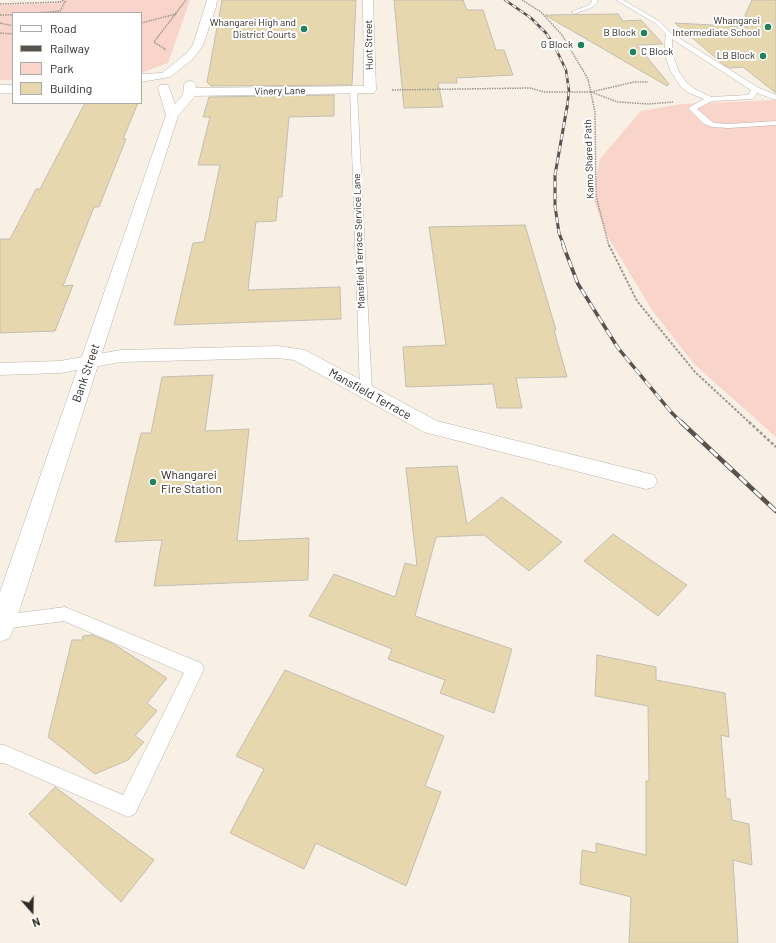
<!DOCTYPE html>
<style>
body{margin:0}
#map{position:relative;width:776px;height:943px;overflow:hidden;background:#f9f0e5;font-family:Barlow,sans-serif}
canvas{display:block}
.legend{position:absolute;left:12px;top:12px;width:130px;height:92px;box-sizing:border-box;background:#fff;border:1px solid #abaaa8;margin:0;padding:5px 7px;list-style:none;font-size:12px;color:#2e2a26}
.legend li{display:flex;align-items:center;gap:8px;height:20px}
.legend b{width:20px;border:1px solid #abaaa8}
.north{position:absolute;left:12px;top:891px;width:40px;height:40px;-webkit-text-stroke:3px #fff;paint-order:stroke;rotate:160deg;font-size:11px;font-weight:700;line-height:16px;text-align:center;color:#2e2a26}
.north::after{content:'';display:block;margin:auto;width:14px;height:18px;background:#2e2a26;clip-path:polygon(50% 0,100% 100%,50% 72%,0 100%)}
</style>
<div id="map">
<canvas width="776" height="943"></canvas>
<ul class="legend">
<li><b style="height:5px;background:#fff"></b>Road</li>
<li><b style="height:5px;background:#58534d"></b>Railway</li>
<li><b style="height:11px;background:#f9d4cb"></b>Park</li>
<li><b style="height:11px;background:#e6d7af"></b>Building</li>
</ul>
<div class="north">N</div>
</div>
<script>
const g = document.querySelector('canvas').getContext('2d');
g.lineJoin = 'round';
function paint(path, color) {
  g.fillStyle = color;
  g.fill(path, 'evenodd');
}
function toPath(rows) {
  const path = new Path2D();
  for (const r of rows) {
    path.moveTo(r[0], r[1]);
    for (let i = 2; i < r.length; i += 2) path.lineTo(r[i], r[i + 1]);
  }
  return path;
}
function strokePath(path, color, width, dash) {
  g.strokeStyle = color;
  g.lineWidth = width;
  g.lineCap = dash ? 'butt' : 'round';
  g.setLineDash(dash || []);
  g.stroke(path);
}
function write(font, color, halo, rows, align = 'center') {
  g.font = font + ' Barlow,sans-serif';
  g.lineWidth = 4;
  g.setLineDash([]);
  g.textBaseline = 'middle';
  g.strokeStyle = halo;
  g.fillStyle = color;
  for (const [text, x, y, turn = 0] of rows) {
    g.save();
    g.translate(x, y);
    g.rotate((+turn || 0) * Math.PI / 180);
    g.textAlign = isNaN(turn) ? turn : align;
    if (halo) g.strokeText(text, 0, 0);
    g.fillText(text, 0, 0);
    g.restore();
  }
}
paint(toPath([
 [62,0,190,0,168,63,141,73,141,13,13,13,13,80,0,80,0,5,55,3],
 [776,100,776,437,694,364,652,310,605,232,593,197,600,159,641,111,682,104]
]), '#f9d4cb');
const building = toPath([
 [222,0,356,0,352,85,211,86,207,82,222,0],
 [394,0,463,0,467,10,483,10,496,50,504,50,513,75,456,78,457,83,438,83,443,107,404,108,394,0],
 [752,0,776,0,776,93,743,67,730,68,724,65,675,23,748,27,745,15,752,0],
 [618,14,623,21,641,20,663,44,637,45,669,84,667,86,545,15,618,14],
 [334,95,334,116,289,117,282,197,278,197,276,221,256,222,248,290,340,287,341,319,174,325,193,243,204,242,220,165,198,165,210,117,203,117,209,97,334,95],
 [85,103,138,103,123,139,126,139,99,207,94,207,63,286,73,285,55,331,0,333,0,239,10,239,36,189,40,189,85,103],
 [525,225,556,330,554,330,567,377,516,378,522,408,497,408,493,384,406,387,403,347,446,345,429,227,525,225],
 [213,375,205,431,249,429,237,541,309,538,308,580,154,586,162,540,115,542,141,433,151,433,162,377,213,375],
 [457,466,467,524,502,497,562,542,529,571,484,535,436,537,415,616,512,649,494,713,440,693,445,680,388,659,392,649,309,616,334,574,395,597,405,563,417,566,406,468,457,466],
 [613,534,687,585,658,616,584,561,613,534],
 [92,635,112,643,167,678,147,703,157,711,135,736,144,742,128,760,95,774,48,737,72,640,82,640,83,636,92,635],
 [597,655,656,667,656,680,725,693,729,737,721,735,726,798,730,799,732,820,749,824,752,865,733,860,738,943,629,943,631,897,580,884,582,850,596,853,596,843,646,855,646,781,649,781,648,706,595,696,597,655],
 [285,670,444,736,425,786,441,792,406,886,316,843,304,869,230,833,264,769,236,756,285,670],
 [55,787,154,860,121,902,29,814,55,787]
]);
paint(building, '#e6d7af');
strokePath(building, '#c3beb2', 1);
const service = toPath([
 [591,0,597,0,598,2,593,7,574,14,571,12,589,5,592,2,591,0],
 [616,0,623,0,659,21,671,33,759,88,776,95,776,100,757,93,753,99,712,101,697,109,710,120,714,123,729,124,776,121,776,125,729,128,712,127,704,124,688,108,704,99,689,93,681,87,671,72,664,53,666,34,655,23,616,0],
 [672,39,751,90,748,95,711,97,695,89,687,83,679,72,672,53,672,39],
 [350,89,353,89,357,91,372,392,370,395,366,396,362,395,360,392,350,89],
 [65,607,201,663,204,669,135,814,128,817,4,763,0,763,0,745,4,745,123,795,184,673,64,621,3,629,0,628,0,616,3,615,65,607]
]);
const minor = toPath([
 [363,0,373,0,376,90,374,93,190,96,186,95,184,92,186,89,190,88,364,86,363,0],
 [277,346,305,350,437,421,646,473,654,475,657,481,654,487,646,489,424,432,294,360,277,358,121,362,60,373,0,375,0,363,60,361,121,350,277,346]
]);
const secondary = toPath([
 [207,0,217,0,216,7,203,45,194,58,170,77,141,82,141,74,162,73,186,54,193,45,207,0],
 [190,81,194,82,196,85,195,96,178,116,13,630,9,638,0,642,0,592,166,115,158,88,160,85,168,85,175,104,183,95,184,85,186,82,190,81],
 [0,85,13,85,13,93,0,93,0,85]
]);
strokePath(service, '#bcb3a9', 1);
strokePath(minor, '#bcb3a9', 1);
strokePath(secondary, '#bcb3a9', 1);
strokePath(toPath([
 [522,0,541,12,562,35,588,79,595,112,596,196,609,246],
 [0,4,60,2,64,0],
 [35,13,60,11,66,0],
 [0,15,13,15],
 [0,23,13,26],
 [141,23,176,14],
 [0,33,13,34],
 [164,50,165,49,154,42,186,0],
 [392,90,530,88,544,92,591,92,618,102,649,104,673,102],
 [591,92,634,82,648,82]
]), '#9f9890', 1.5, [1.5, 1]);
strokePath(toPath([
 [609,245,637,301,695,372,750,423]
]), '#9f9890', 2, [2.5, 1.5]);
strokePath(toPath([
 [749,422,776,447]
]), '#9f9890', 2.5, [3, 2]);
paint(service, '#fff');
paint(minor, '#fff');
paint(secondary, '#fff');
const railFar3 = toPath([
 [505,0,531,18,546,33,554,45,566,70,569,91,567,108]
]);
const railFar2 = toPath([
 [564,246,559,233,555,206,555,175,567,107]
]);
const railFar1 = toPath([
 [563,245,578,284,618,348,671,412,682,423]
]);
const rail = toPath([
 [681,422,776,511]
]);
strokePath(railFar3, '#58534d', 2.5);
strokePath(railFar2, '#58534d', 3);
strokePath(railFar1, '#58534d', 3.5);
strokePath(rail, '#58534d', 4.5);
strokePath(railFar3, '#fff', 1.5, [4.5]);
strokePath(railFar2, '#fff', 2, [6]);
strokePath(railFar1, '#fff', 2.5, [8]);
strokePath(rail, '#fff', 3, [10]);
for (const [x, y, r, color] of [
 [768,27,4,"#20835d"],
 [304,29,4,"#20835d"],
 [644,33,4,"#20835d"],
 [581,45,4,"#20835d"],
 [633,52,4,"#20835d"],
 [763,56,4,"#20835d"],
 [153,482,4,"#20835d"]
]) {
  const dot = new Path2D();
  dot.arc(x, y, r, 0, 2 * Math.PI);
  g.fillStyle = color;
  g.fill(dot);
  strokePath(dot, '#fff', 1.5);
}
write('10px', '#2e2a26', '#fff', [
 ["Whangarei",760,21],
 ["Intermediate School",760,33],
 ["Whangarei High and",296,23],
 ["District Courts",296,35],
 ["B Block",636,33],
 ["G Block",573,45],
 ["C Block",641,52,"left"],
 ["LB Block",755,56]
], 'right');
write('10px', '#2e2a26', '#fff', [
 ["Hunt Street",369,45,-91],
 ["Vinery Lane",280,91,-1],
 ["Kamo Shared Path",589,159,-92],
 ["Mansfield Terrace Service Lane",359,241,-92]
]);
write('12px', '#2e2a26', '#fff', [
 ["Bank Street",86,373,-71],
 ["Mansfield Terrace",370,394,29]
]);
write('12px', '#2e2a26', '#fff', [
 ["Whangarei",161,475],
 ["Fire Station",161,489]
], 'left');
</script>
